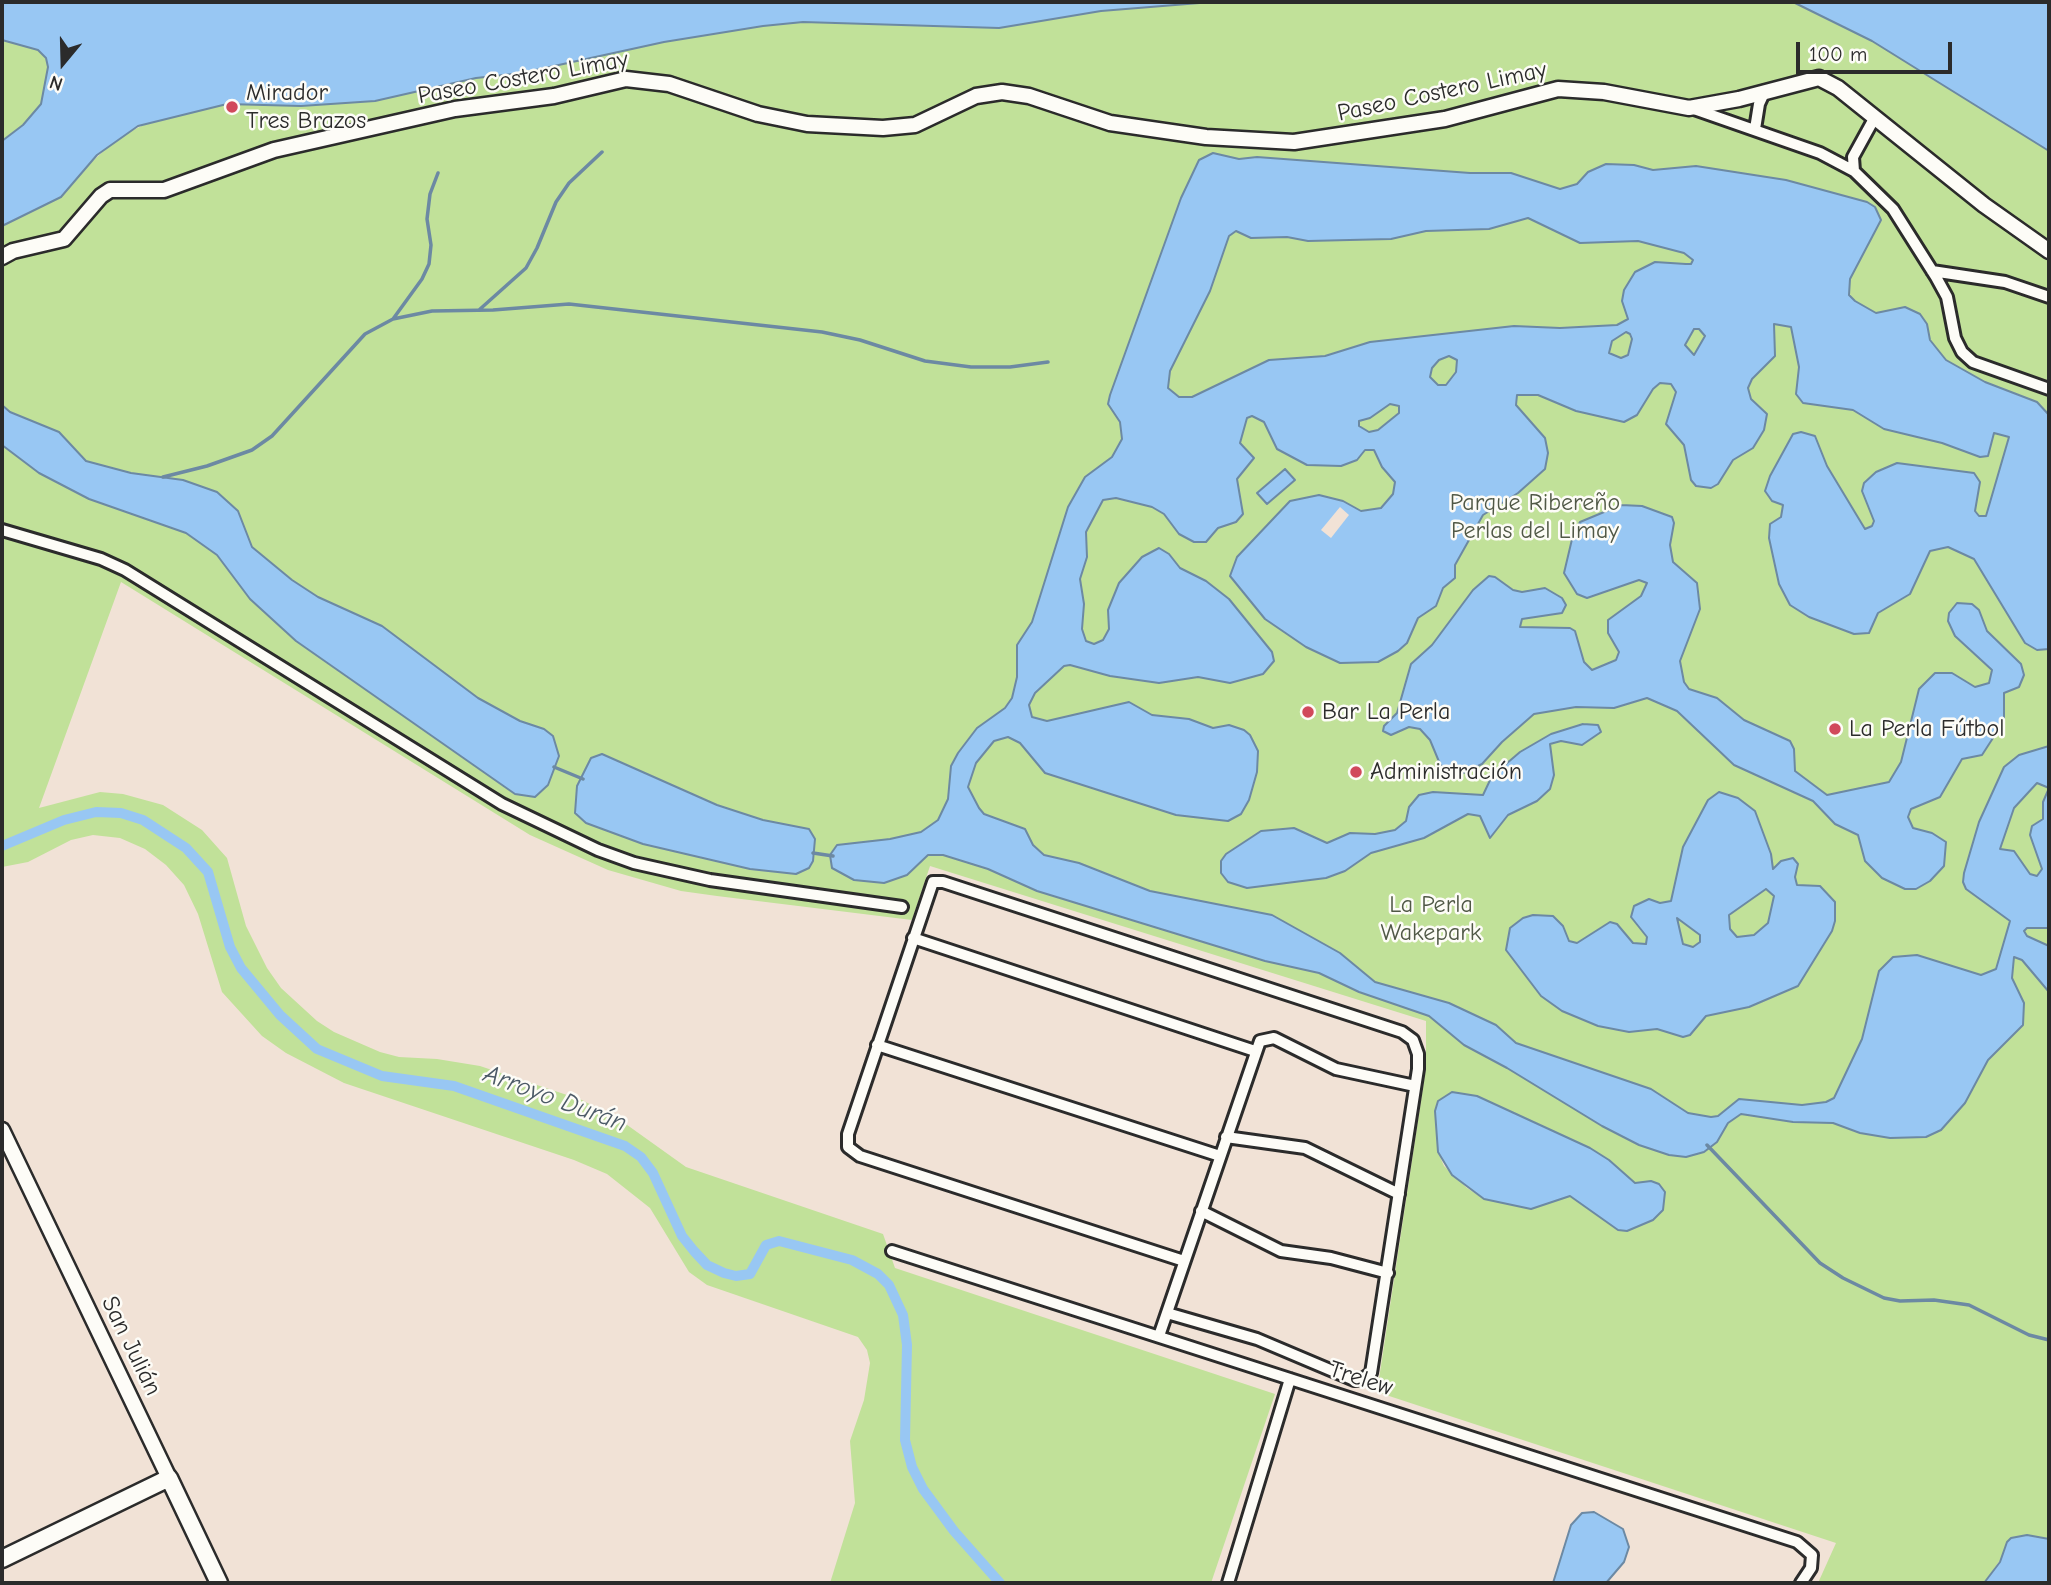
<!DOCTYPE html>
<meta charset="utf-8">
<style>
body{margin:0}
#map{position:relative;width:2051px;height:1585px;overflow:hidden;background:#f1e2d6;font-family:"Comic Neue",sans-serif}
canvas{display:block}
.frame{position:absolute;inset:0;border:4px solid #2b2b2b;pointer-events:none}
.north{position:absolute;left:28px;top:28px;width:70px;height:70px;-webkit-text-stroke:5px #fdfcf7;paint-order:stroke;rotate:199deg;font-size:19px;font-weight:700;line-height:28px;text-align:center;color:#2b2b2b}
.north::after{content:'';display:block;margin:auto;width:24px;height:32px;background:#2b2b2b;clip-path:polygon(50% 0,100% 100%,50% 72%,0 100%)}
.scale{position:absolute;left:1796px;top:42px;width:156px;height:32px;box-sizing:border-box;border:4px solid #2b2b2b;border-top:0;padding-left:9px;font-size:21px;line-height:24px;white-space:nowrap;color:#2b2b2b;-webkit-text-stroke:5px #fdfcf7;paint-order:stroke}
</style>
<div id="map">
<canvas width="2051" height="1585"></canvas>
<div class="frame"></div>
<div class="north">N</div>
<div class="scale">100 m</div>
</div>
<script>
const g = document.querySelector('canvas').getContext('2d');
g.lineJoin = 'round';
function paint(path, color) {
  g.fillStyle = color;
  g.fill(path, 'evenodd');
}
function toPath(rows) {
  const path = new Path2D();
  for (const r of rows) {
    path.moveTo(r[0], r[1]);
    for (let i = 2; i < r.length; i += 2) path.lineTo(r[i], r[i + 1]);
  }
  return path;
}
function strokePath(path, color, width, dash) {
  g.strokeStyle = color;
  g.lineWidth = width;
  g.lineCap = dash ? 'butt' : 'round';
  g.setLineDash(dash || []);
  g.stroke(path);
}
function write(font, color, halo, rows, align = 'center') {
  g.font = font + ' "Comic Neue",sans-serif';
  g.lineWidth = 5;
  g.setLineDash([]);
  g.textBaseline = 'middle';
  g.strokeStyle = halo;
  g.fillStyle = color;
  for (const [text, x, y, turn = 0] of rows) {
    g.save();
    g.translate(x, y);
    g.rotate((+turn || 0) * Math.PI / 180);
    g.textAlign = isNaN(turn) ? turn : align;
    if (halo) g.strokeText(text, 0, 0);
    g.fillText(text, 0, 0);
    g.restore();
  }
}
paint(toPath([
 [1212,2,1793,2,1872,41,2049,151,2049,1539,2027,1535,2003,1556,1984,1583,1818,1583,1836,1543,1377,1392,1426,1068,1426,1021,930,866,912,920,717,896,681,891,608,870,530,835,121,582,39,808,100,792,123,794,163,805,202,830,227,858,246,926,267,968,281,988,317,1021,334,1032,380,1052,399,1057,437,1059,480,1066,582,1100,623,1122,686,1167,883,1234,895,1268,1275,1394,1211,1583,830,1583,855,1503,850,1441,864,1400,870,1363,867,1350,858,1337,707,1285,689,1272,650,1208,607,1174,574,1160,344,1083,286,1053,262,1036,222,992,198,914,184,885,166,865,145,849,120,838,93,835,71,840,28,862,2,867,2,226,85,168,119,137,158,118,232,103,301,106,375,101,476,78,522,73,664,42,763,26,803,22,999,28,1101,11],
 [1435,1111,1624,1175,1635,1183,1651,1181,1653,1220,1618,1230,1570,1196,1531,1209,1484,1199,1467,1188,1444,1166,1438,1152],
 [2,40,38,50,46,58,48,67,41,104,23,125,2,141]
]), '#c1e199');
const water = toPath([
 [2,2,1212,2,1101,11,999,28,803,22,763,26,664,42,522,73,476,78,375,101,301,106,227,104,138,126,97,155,61,197,2,226,2,141,23,125,41,104,48,67,46,58,38,50,2,40,2,2],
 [1793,2,2049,2,2049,151,1872,41,1793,2],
 [1213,153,1239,159,1257,157,1470,173,1511,173,1560,189,1577,184,1588,172,1606,164,1634,165,1653,170,1696,166,1786,180,1867,202,1875,207,1881,220,1850,279,1849,295,1855,301,1876,313,1905,307,1920,314,1927,324,1930,340,1946,360,1985,382,2037,402,2049,415,2049,649,2037,650,2025,643,1974,559,1948,547,1930,551,1910,594,1878,613,1869,633,1854,634,1809,617,1790,605,1779,584,1769,538,1770,524,1781,517,1783,505,1772,501,1765,491,1770,476,1793,434,1801,432,1815,436,1827,466,1865,529,1872,526,1874,521,1862,491,1864,483,1876,472,1897,463,1974,473,1980,482,1975,511,1979,516,1986,516,2009,437,1994,433,1988,456,1980,457,1942,443,1884,429,1853,410,1803,403,1796,394,1799,367,1791,327,1774,324,1775,356,1752,379,1748,388,1751,399,1767,414,1764,430,1753,448,1733,460,1718,484,1711,488,1696,486,1691,480,1684,445,1666,424,1676,392,1671,384,1660,383,1653,389,1637,415,1624,422,1576,411,1538,395,1517,395,1516,405,1545,438,1548,453,1545,469,1518,493,1483,515,1455,565,1455,578,1443,588,1436,606,1418,618,1407,643,1398,651,1378,662,1340,663,1306,647,1265,619,1230,576,1237,557,1290,501,1319,495,1343,501,1361,511,1381,508,1393,494,1395,482,1382,467,1374,450,1365,450,1357,460,1341,466,1307,465,1277,449,1264,422,1252,416,1247,418,1240,443,1254,458,1237,479,1243,514,1236,522,1218,528,1206,542,1194,542,1179,534,1164,514,1152,507,1116,498,1103,500,1086,532,1087,557,1080,579,1084,604,1082,629,1086,641,1094,644,1103,640,1109,629,1108,610,1119,583,1142,557,1159,548,1169,554,1180,568,1206,581,1229,599,1272,652,1274,661,1263,674,1230,683,1198,677,1159,683,1110,676,1070,665,1064,666,1035,693,1029,705,1032,717,1047,721,1129,702,1152,715,1189,719,1213,728,1229,725,1244,730,1250,735,1258,751,1257,772,1249,800,1241,814,1228,821,1176,815,1045,773,1020,743,1008,737,994,741,976,763,968,787,979,808,984,814,1025,829,1033,845,1044,855,1079,863,1150,891,1272,915,1340,953,1375,982,1449,1003,1496,1025,1516,1043,1651,1089,1688,1113,1711,1117,1718,1116,1739,1099,1802,1105,1826,1102,1834,1098,1862,1039,1879,971,1893,957,1917,955,1981,975,1996,969,2010,921,1966,889,1963,882,1964,873,1979,822,2004,767,2019,755,2049,746,2049,928,2027,928,2024,931,2027,936,2049,946,2049,992,2022,960,2014,957,2012,978,2024,1003,2023,1025,1988,1060,1965,1103,1941,1130,1926,1137,1890,1138,1860,1133,1833,1123,1793,1122,1741,1114,1728,1123,1717,1142,1704,1152,1686,1157,1669,1155,1639,1145,1602,1126,1507,1068,1464,1045,1429,1016,1359,992,1319,973,1265,961,1037,891,988,869,943,855,928,855,907,875,884,883,854,880,832,868,830,855,837,845,890,839,921,832,938,820,948,799,951,766,958,753,977,728,1005,708,1012,698,1017,677,1017,645,1032,622,1068,507,1085,477,1112,457,1122,439,1120,422,1108,404,1110,395,1181,198,1199,160,1213,153],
 [1528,218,1580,243,1638,241,1684,253,1693,260,1691,264,1686,264,1655,262,1635,272,1624,290,1622,301,1628,319,1617,325,1560,328,1514,326,1370,342,1325,356,1269,360,1192,397,1179,397,1168,388,1170,371,1210,291,1229,236,1236,231,1251,238,1287,237,1308,241,1391,239,1426,231,1489,229,1528,218],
 [1694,329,1699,329,1705,336,1694,355,1685,345,1694,329],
 [1626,332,1630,334,1632,339,1628,355,1621,358,1609,353,1612,341,1626,332],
 [1449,356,1457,360,1456,372,1446,385,1438,385,1430,377,1432,368,1439,360,1449,356],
 [1390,404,1399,406,1399,413,1378,430,1369,432,1359,426,1359,421,1370,418,1390,404],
 [2037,783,2049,788,2043,802,2043,819,2032,826,2030,835,2042,869,2037,876,2030,874,2014,851,2000,849,2014,808,2037,783],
 [2,405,10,412,59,432,86,461,131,473,183,480,217,492,238,511,252,547,292,580,318,597,382,626,478,698,520,721,544,729,553,736,559,756,548,785,535,797,515,794,296,641,250,599,217,555,186,533,89,499,39,473,2,445,2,405],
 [1285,469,1295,480,1267,504,1257,493,1285,469],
 [1621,505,1642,506,1672,517,1674,523,1670,545,1673,562,1697,583,1700,609,1680,661,1684,682,1689,689,1717,698,1744,720,1790,741,1794,749,1795,771,1827,795,1889,782,1901,762,1919,689,1935,673,1952,673,1975,687,1989,683,1992,670,1955,636,1948,621,1949,613,1957,603,1972,604,1979,610,1987,631,2021,664,2024,675,2019,687,2004,693,2004,721,1982,755,1962,759,1940,797,1911,809,1908,817,1913,828,1932,833,1946,842,1944,866,1930,881,1916,889,1905,889,1882,878,1865,861,1858,835,1835,824,1813,801,1734,765,1677,711,1647,698,1614,708,1576,707,1534,714,1502,742,1482,764,1459,775,1445,770,1440,764,1430,740,1420,729,1409,727,1391,735,1383,731,1384,726,1397,713,1411,664,1432,645,1473,590,1489,576,1495,577,1513,590,1522,592,1545,588,1562,598,1566,605,1562,613,1522,619,1520,627,1570,628,1575,631,1584,662,1592,670,1616,660,1619,652,1608,633,1608,620,1641,596,1647,583,1639,580,1587,598,1577,594,1564,573,1573,535,1580,522,1621,505],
 [1583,724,1598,725,1601,732,1582,745,1561,741,1550,744,1554,775,1550,789,1537,801,1508,815,1490,838,1480,816,1468,814,1424,838,1371,853,1345,871,1326,878,1247,888,1228,882,1221,873,1221,861,1226,854,1261,831,1294,828,1327,843,1350,833,1375,834,1395,830,1406,821,1409,807,1419,795,1433,792,1483,795,1492,776,1520,752,1551,734,1583,724],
 [602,754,717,805,763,820,809,829,815,839,813,861,809,868,796,874,750,869,643,844,586,823,575,813,577,786,591,758,602,754],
 [1719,792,1738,798,1755,811,1771,854,1773,869,1781,861,1793,858,1798,864,1795,877,1797,885,1820,886,1835,902,1835,921,1832,931,1798,986,1749,1007,1706,1016,1690,1035,1683,1037,1657,1029,1629,1032,1598,1026,1562,1011,1541,996,1506,950,1510,928,1523,918,1533,915,1553,916,1563,926,1569,941,1577,943,1610,922,1617,924,1633,943,1646,944,1647,937,1631,917,1634,906,1649,899,1660,903,1671,901,1683,847,1708,800,1719,792],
 [1766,889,1774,896,1768,923,1754,935,1737,937,1730,929,1729,915,1766,889],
 [1677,918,1700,935,1700,942,1693,947,1683,944,1677,918],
 [1452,1092,1477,1096,1590,1148,1609,1160,1635,1183,1651,1181,1659,1184,1665,1192,1663,1210,1653,1220,1627,1231,1618,1230,1570,1196,1531,1209,1484,1199,1452,1175,1438,1152,1435,1111,1438,1101,1452,1092],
 [1594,1512,1623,1529,1629,1547,1624,1562,1606,1583,1553,1583,1571,1525,1582,1513,1594,1512],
 [2027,1535,2049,1539,2049,1583,1984,1583,2000,1562,2007,1542,2011,1538,2027,1535]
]);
paint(water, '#98c7f3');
strokePath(water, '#6c89a3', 2);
paint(toPath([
 [1340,507,1349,515,1331,538,1321,530]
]), '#f1e2d6');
strokePath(toPath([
 [479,310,526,268,537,248,556,202,569,183,602,152],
 [393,319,422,279,429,264,431,245,427,219,430,194,438,173],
 [163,477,207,466,252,450,272,436,365,334,393,319,432,311,493,310,569,304,822,332,860,340,925,361,971,367,1010,367,1048,362],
 [554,767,583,779],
 [813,853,833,856],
 [1707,1145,1820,1263,1843,1278,1884,1298,1900,1301,1934,1300,1969,1305,2029,1335,2049,1340]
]), '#6c89a3', 3.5);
strokePath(toPath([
 [2,846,64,820,96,812,121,813,143,820,186,848,208,872,230,947,241,968,280,1015,317,1049,382,1076,454,1086,625,1146,641,1157,653,1173,682,1236,694,1251,707,1265,724,1273,736,1276,750,1274,766,1245,779,1241,852,1260,878,1274,889,1285,903,1315,907,1345,905,1440,912,1467,923,1489,954,1531,1000,1583]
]), '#98c7f3', 10);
const minor = toPath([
 [1694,109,1820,153,1854,171,1893,209,1936,277,1947,297,1955,338,1962,352,1973,362,2049,389],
 [1755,129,1759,104,1765,91],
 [1854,171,1853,157,1875,117],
 [1932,271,2005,282,2049,297],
 [2,530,101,559,125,570,502,804,598,850,634,863,710,880,902,907],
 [913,938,1255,1051],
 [877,1045,1220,1156],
 [1226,1137,1305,1148,1399,1194],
 [1201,1211,1281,1251,1331,1258,1388,1273],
 [892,1251,1797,1542,1812,1555,1811,1568,1801,1583],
 [1167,1313,1257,1339,1354,1380,1363,1379,1371,1373,1418,1069,1418,1054,1413,1040,1402,1032,943,882,933,882,848,1134,848,1147,860,1156,1184,1261],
 [1159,1336,1260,1041,1274,1038,1336,1069,1415,1086],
 [1228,1583,1290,1379]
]);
const tertiary = toPath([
 [2,257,13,251,64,239,101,196,110,190,164,190,274,150,455,109,554,96,626,79,669,84,758,114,807,124,883,128,915,125,976,96,1002,92,1029,96,1110,123,1206,137,1294,142,1445,119,1558,89,1604,92,1689,108,1739,99,1819,78,1838,88,1984,205,2049,251],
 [2,1130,169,1478]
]);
const secondary = toPath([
 [2,1559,169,1478,219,1583]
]);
strokePath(minor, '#2b2b2b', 16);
strokePath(tertiary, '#2b2b2b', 19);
strokePath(secondary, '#2b2b2b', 21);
strokePath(minor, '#fdfcf7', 10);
strokePath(tertiary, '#fdfcf7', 14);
strokePath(secondary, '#fdfcf7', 16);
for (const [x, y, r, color] of [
 [232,107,7,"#d1495b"],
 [1308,712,7,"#d1495b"],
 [1835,729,7,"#d1495b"],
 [1356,772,7,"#d1495b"]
]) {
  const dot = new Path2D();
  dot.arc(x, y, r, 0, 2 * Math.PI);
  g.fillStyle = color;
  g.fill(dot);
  strokePath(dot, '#fdfcf7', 2.5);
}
write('24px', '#2b2b2b', '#fdfcf7', [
 ["Paseo Costero Limay",523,78,-10],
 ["Paseo Costero Limay",1442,92,-12],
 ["San Julián",131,1346,64],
 ["Trelew",1361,1379,18]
]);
write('24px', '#2b2b2b', '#fdfcf7', [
 ["Mirador",246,93],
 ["Tres Brazos",246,121],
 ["Bar La Perla",1322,712],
 ["La Perla Fútbol",1849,729],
 ["Administración",1370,772]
], 'left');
write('24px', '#505846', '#fdfcf7', [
 ["Parque Ribereño",1535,503],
 ["Perlas del Limay",1535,531],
 ["La Perla",1431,905],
 ["Wakepark",1431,933]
]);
write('italic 26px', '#4c5a67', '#fdfcf7', [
 ["Arroyo Durán",555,1099,20]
]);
</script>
